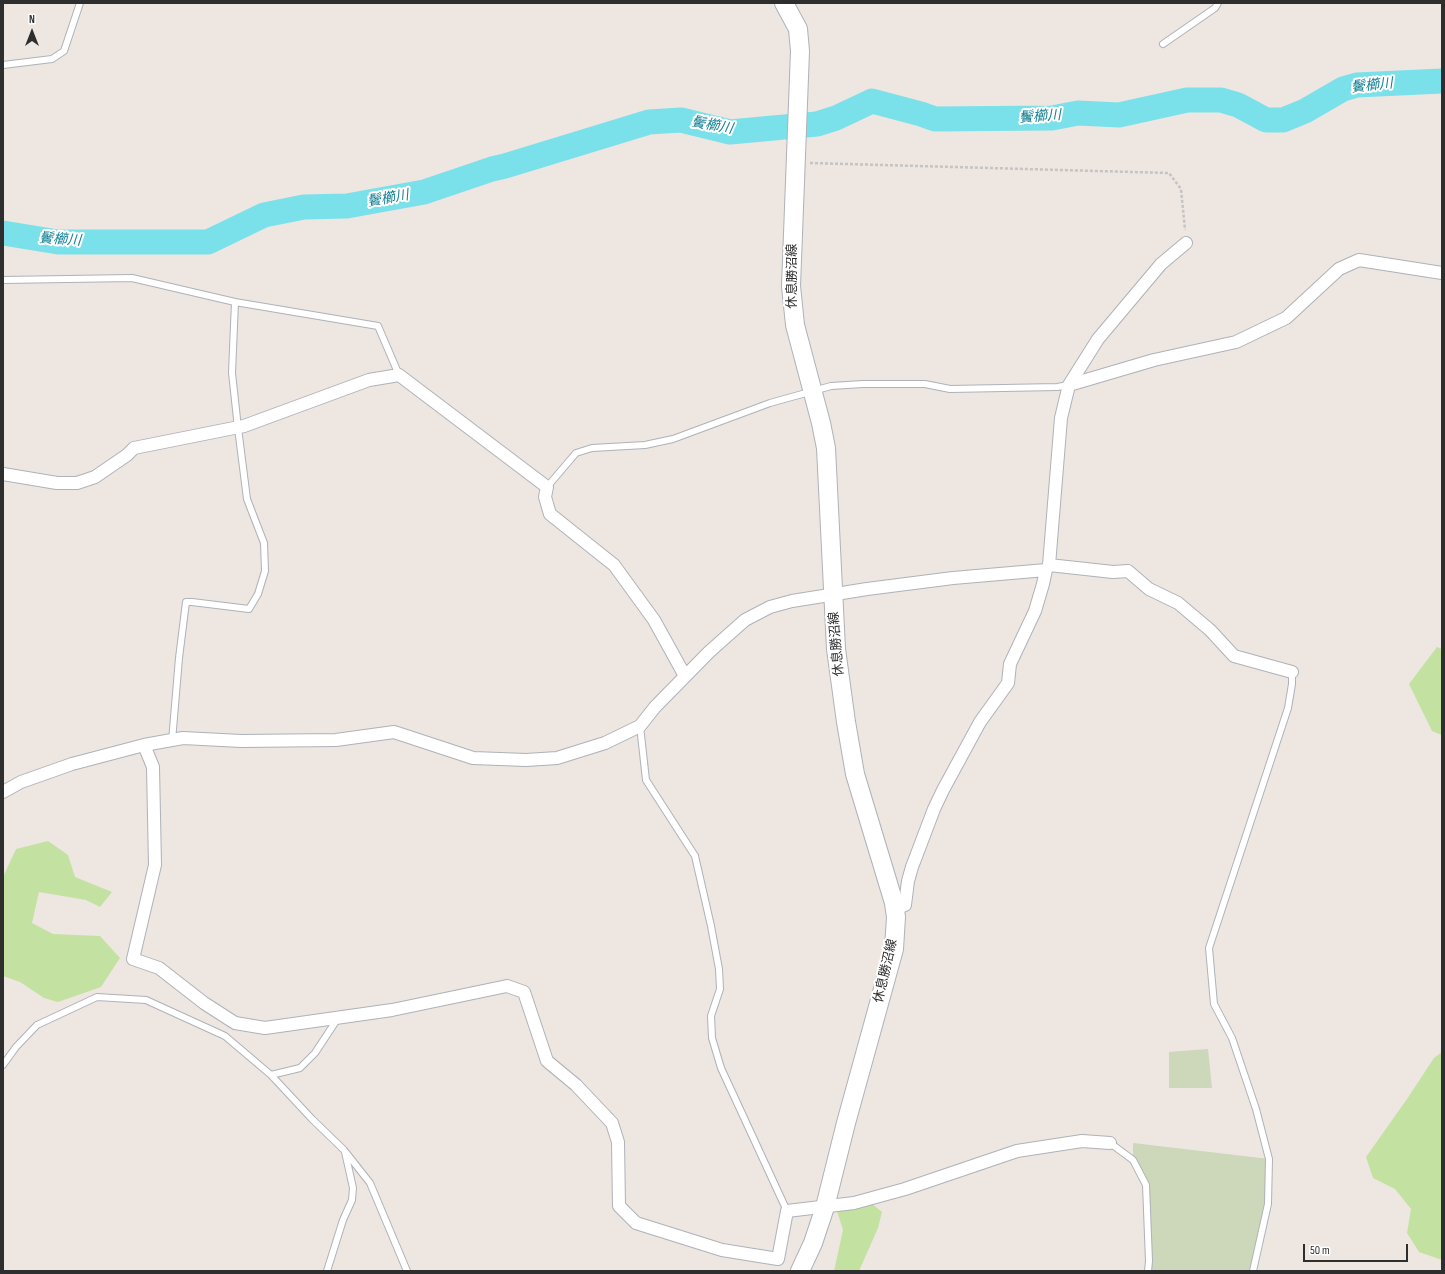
<!DOCTYPE html>
<meta charset="utf-8">
<style>
body{margin:0}
#map{position:relative;width:1445px;height:1274px;overflow:hidden;background:#eee6e1;font-family:"Sofia Sans Condensed",sans-serif}
canvas{display:block}
.frame{position:absolute;inset:0;border:4px solid #2e2e2e;pointer-events:none}
.north{position:absolute;left:12px;top:12px;width:40px;height:40px;-webkit-text-stroke:3px #fff;paint-order:stroke;rotate:0deg;font-size:11px;font-weight:700;line-height:16px;text-align:center;color:#2e2e2e}
.north::after{content:'';display:block;margin:auto;width:14px;height:18px;background:#2e2e2e;clip-path:polygon(50% 0,100% 100%,50% 72%,0 100%)}
.scale{position:absolute;left:1303px;top:1244px;width:105px;height:18px;box-sizing:border-box;border:2px solid #2e2e2e;border-top:0;padding-left:5px;font-size:12px;line-height:14px;white-space:nowrap;color:#2e2e2e;-webkit-text-stroke:3px #fff;paint-order:stroke}
</style>
<div id="map">
<canvas width="1445" height="1274"></canvas>
<div class="frame"></div>
<div class="north">N</div>
<div class="scale">50 m</div>
</div>
<script>
const g = document.querySelector('canvas').getContext('2d');
g.lineJoin = 'round';
function paint(path, color) {
  g.fillStyle = color;
  g.fill(path, 'evenodd');
}
function toPath(rows) {
  const path = new Path2D();
  for (const r of rows) {
    path.moveTo(r[0], r[1]);
    for (let i = 2; i < r.length; i += 2) path.lineTo(r[i], r[i + 1]);
  }
  return path;
}
function strokePath(path, color, width, dash) {
  g.strokeStyle = color;
  g.lineWidth = width;
  g.lineCap = dash ? 'butt' : 'round';
  g.setLineDash(dash || []);
  g.stroke(path);
}
function write(font, color, halo, rows, align = 'center') {
  g.font = font + ' "Sofia Sans Condensed","Noto Sans JP",sans-serif';
  g.lineWidth = 4;
  g.setLineDash([]);
  g.textBaseline = 'middle';
  g.strokeStyle = halo;
  g.fillStyle = color;
  for (const [text, x, y, turn = 0] of rows) {
    g.save();
    g.translate(x, y);
    g.rotate((+turn || 0) * Math.PI / 180);
    g.textAlign = isNaN(turn) ? turn : align;
    if (halo) g.strokeText(text, 0, 0);
    g.fillText(text, 0, 0);
    g.restore();
  }
}
paint(toPath([
 [1437,647,1442,649,1442,735,1432,731,1409,684],
 [48,841,68,855,75,877,112,892,100,907,86,900,39,892,32,923,53,934,100,936,120,958,101,987,58,1002,44,998,20,982,3,976,3,877,16,849],
 [1442,1052,1442,1260,1419,1252,1407,1233,1411,1209,1395,1189,1373,1178,1366,1157,1407,1099,1434,1058],
 [871,1203,882,1212,878,1228,859,1271,834,1271,843,1230,837,1211]
]), '#c3e2a1');
paint(toPath([
 [1208,1049,1212,1088,1169,1088,1169,1052],
 [1133,1143,1269,1159,1268,1204,1253,1271,1148,1271,1146,1185,1133,1160]
]), '#cdd7b9');
strokePath(toPath([
 [3,233,58,242,208,242,264,215,304,207,347,206,424,192,492,169,505,166,649,122,681,120,730,132,817,124,836,118,872,101,921,114,935,119,1052,118,1078,113,1119,115,1187,100,1221,100,1238,105,1266,120,1283,120,1305,111,1343,89,1357,85,1442,81]
]), '#7ae1ea', 25);
const service = toPath([
 [1163,44,1215,8,1218,3],
 [3,65,52,59,64,51,80,3],
 [3,280,132,278,235,302,378,326,399,375],
 [547,487,576,453,592,448,645,445,673,439,770,403,831,386,863,384,925,384,950,389,1057,387,1069,385],
 [640,726,646,780,695,856,711,926,719,969,720,989,711,1016,712,1038,721,1068,787,1211],
 [172,741,179,658,186,602,192,602,249,609,258,594,265,571,264,543,247,499,238,428,232,373,235,302],
 [3,1065,16,1047,37,1025,97,997,146,1000,225,1036,271,1075,312,1119,344,1150,370,1183,407,1271],
 [271,1075,300,1068,315,1053,338,1018],
 [1110,1143,1133,1160,1146,1185,1149,1261,1148,1271],
 [327,1271,343,1220,352,1200,353,1188,345,1152],
 [1253,1271,1268,1204,1269,1159,1256,1109,1232,1038,1214,1004,1209,948,1288,708,1292,684,1292,672]
]);
const minor = toPath([
 [1069,385,1154,360,1236,342,1286,318,1339,269,1359,260,1442,273],
 [3,474,57,483,77,483,95,477,127,455,134,448,244,426,369,380,399,375,547,487,545,497,550,514,614,565,654,620,685,676],
 [1049,565,1061,418,1069,385,1098,339,1161,264,1186,243],
 [144,745,153,767,155,865,133,959,159,968,204,1003,235,1023,265,1028,392,1010,507,986,524,992,547,1061,576,1085,612,1123,618,1142,619,1206,636,1223,722,1250,778,1259,787,1211,854,1203,905,1189,1017,1151,1082,1141,1110,1143],
 [3,792,21,782,72,764,144,745,183,738,241,741,336,740,394,732,473,758,526,760,557,758,605,743,640,726,655,707,709,652,745,620,770,607,792,601,867,589,953,578,1046,570],
 [895,909,905,905,908,881,912,867,934,809,943,790,980,722,1008,683,1010,664,1035,611,1043,584,1046,570,1049,565,1113,572,1128,571,1149,589,1178,603,1210,630,1234,656,1292,672]
]);
const secondary = toPath([
 [784,3,798,29,800,51,791,286,795,325,821,423,826,448,836,649,846,722,855,774,894,903,896,917,894,949,846,1123,825,1207,813,1243,800,1271]
]);
strokePath(service, '#aeb2b9', 8);
strokePath(minor, '#aeb2b9', 14);
strokePath(secondary, '#aeb2b9', 20);
strokePath(toPath([
 [810,163,1169,173,1181,189,1185,230]
]), '#c4c4c4', 2.5, [3, 2]);
strokePath(service, '#fff', 6);
strokePath(minor, '#fff', 12);
strokePath(secondary, '#fff', 18);
write('13px', '#2e2e2e', '#fff', [
 ["休息勝沼線",793,276,-90],
 ["休息勝沼線",837,644,-95],
 ["休息勝沼線",886,971,-77]
]);
write('italic 14px', '#148095', '#fff', [
 ["鬢櫛川",1372,86,-6],
 ["鬢櫛川",1040,117,-4],
 ["鬢櫛川",712,126,10],
 ["鬢櫛川",388,199,-10],
 ["鬢櫛川",60,240,4]
]);
</script>
